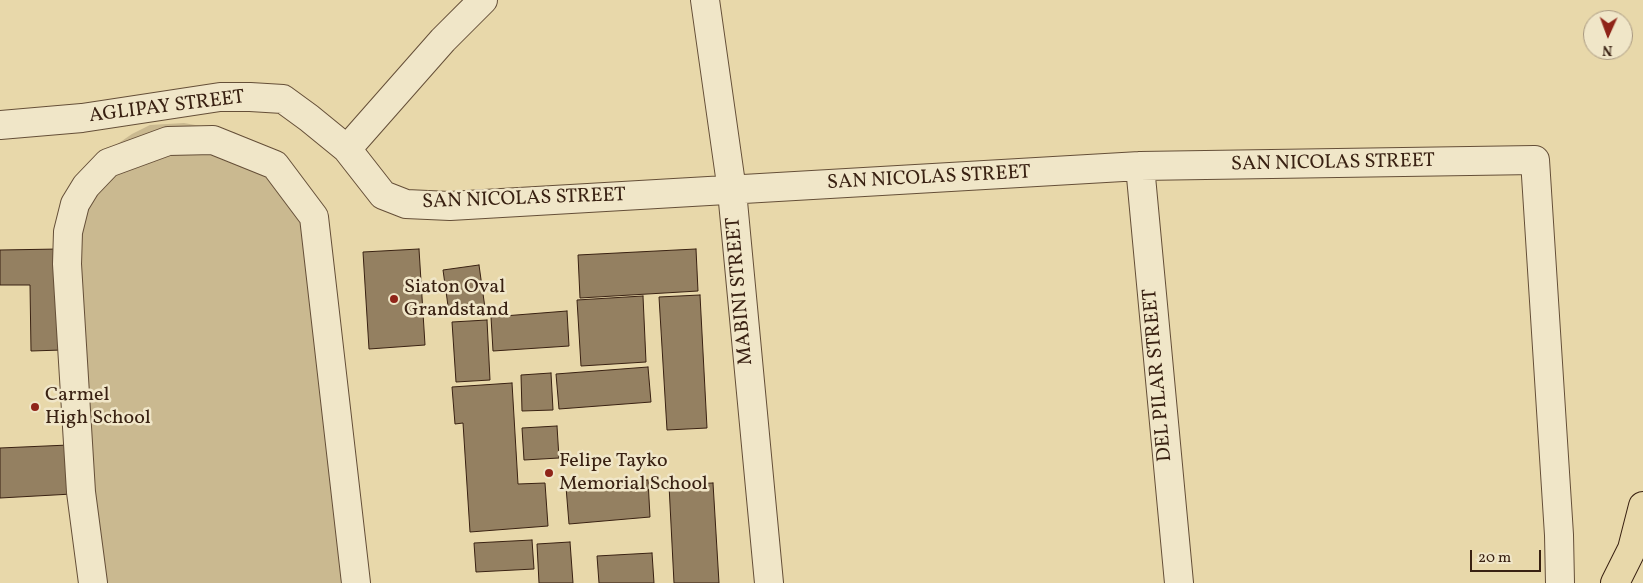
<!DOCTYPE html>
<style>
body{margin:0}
#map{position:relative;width:1643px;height:583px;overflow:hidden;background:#e8d8aa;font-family:Vollkorn,serif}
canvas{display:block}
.north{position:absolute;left:1583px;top:10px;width:50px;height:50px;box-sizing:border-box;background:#f0e6c8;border:1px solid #a7977f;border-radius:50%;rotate:182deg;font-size:14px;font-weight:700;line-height:20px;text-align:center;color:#392112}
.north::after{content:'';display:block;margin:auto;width:18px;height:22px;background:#8f2418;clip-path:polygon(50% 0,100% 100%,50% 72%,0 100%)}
.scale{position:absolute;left:1470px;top:550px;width:71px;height:22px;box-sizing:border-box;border:2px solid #392112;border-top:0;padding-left:6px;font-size:15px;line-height:18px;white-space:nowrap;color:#392112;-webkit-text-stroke:4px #f0e6c8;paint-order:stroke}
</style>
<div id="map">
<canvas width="1643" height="583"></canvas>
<div class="north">N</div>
<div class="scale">20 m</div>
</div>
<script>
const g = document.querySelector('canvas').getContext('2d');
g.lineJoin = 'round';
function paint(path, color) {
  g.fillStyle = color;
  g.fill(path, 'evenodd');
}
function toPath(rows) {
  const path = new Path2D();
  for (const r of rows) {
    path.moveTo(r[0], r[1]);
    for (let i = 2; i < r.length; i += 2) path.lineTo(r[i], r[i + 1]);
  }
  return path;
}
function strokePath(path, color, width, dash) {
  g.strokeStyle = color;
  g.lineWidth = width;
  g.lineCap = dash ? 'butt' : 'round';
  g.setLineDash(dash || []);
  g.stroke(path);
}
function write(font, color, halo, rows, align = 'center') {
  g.font = font + ' Vollkorn,serif';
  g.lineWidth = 5;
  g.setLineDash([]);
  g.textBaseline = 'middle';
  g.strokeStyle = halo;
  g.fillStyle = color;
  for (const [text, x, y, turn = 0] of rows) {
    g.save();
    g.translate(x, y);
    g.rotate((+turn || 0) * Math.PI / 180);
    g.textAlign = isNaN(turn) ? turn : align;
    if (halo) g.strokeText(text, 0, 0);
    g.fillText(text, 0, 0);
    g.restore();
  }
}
paint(toPath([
 [184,123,234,132,281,155,327,213,363,583,82,583,66,205,94,160,132,134,150,125]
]), '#cab990');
const building = toPath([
 [60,249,62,350,31,351,30,285,0,285,0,250,60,249],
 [419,249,425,345,369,349,363,252,419,249],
 [696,249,698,291,580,298,578,255,696,249],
 [479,265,485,308,449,313,443,270,479,265],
 [700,295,707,428,667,430,659,297,700,295],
 [643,296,646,362,581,366,577,300,643,296],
 [567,311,569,346,493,351,491,317,567,311],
 [487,320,490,380,456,382,452,322,487,320],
 [648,367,651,402,559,409,556,374,648,367],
 [551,373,553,410,522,411,521,375,551,373],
 [512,383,518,484,545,483,548,526,470,532,463,423,455,424,452,387,512,383],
 [557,426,559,458,524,460,522,428,557,426],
 [69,445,72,494,0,498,0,448,69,445],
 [648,480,650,517,569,524,566,487,648,480],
 [713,483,719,583,674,583,669,485,713,483],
 [532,540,534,569,476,572,474,543,532,540],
 [570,542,573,583,539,583,537,544,570,542],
 [652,553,654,583,599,583,597,556,652,553]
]);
paint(building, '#948061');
strokePath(building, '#392112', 1);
const minor = toPath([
 [705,0,732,191,769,583],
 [0,125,82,118,220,97,250,97,283,99,309,118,347,149,383,195,406,204,450,206,1140,166,1535,160,1559,535,1560,583],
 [347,149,443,40,483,0],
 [1140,166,1179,583],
 [93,583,81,492,67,264,68,232,75,204,86,186,108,163,168,141,213,140,275,165,314,217,356,583]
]);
const highway = toPath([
 [1615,583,1632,549,1643,506]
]);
strokePath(minor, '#654f38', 30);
strokePath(highway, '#392112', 30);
strokePath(minor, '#f0e6c8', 28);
strokePath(highway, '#e8d8aa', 28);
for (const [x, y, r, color] of [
 [394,299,5,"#8f2418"],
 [35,407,5,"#8f2418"],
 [549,473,5,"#8f2418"]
]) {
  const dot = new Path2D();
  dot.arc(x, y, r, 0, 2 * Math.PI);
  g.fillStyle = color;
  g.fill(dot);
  strokePath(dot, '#f0e6c8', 2);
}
write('20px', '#392112', '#f0e6c8', [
 ["AGLIPAY STREET",167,108,-7],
 ["SAN NICOLAS STREET",1333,164,-1],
 ["SAN NICOLAS STREET",929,179,-3],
 ["SAN NICOLAS STREET",524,200,-2],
 ["MABINI STREET",741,291,-95],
 ["DEL PILAR STREET",1159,375,-95]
]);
write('20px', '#392112', '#f0e6c8', [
 ["Siaton Oval",404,288],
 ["Grandstand",404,311],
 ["Carmel",45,396],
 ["High School",45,419],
 ["Felipe Tayko",559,462],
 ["Memorial School",559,485]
], 'left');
</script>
